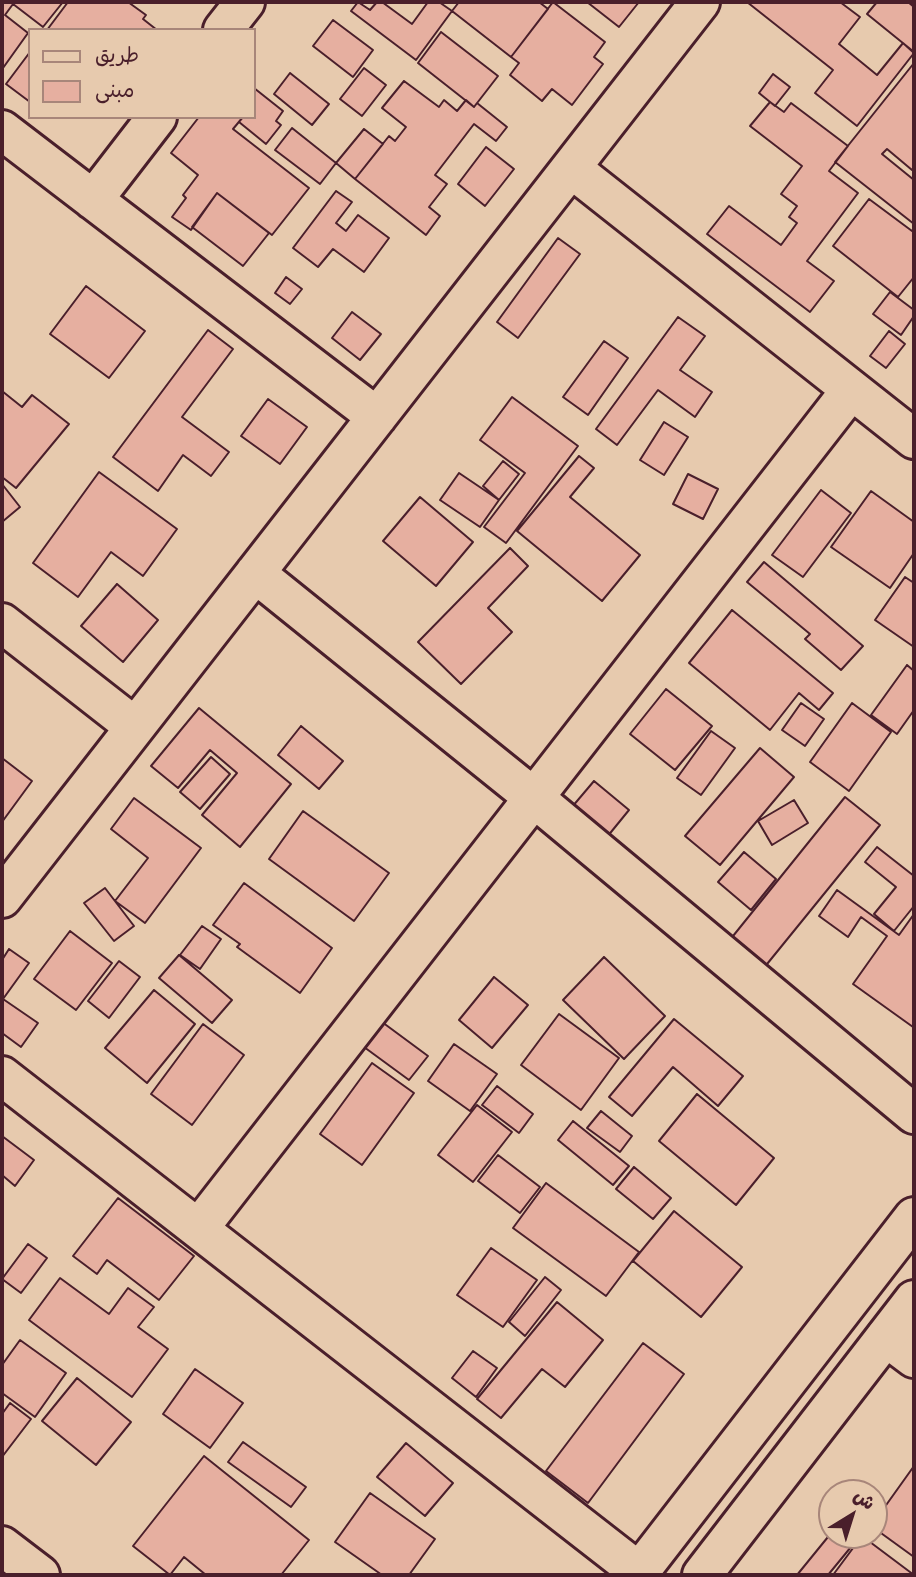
<!DOCTYPE html>
<meta charset="utf-8">
<style>
body{margin:0}
#map{position:relative;width:916px;height:1577px;overflow:hidden;background:#e7caae;font-family:Mali,"Playpen Sans Arabic",sans-serif}
canvas{display:block}
.frame{position:absolute;inset:0;border:4px solid #4a1f2b;pointer-events:none}
.legend{position:absolute;left:28px;top:28px;width:228px;height:91px;box-sizing:border-box;background:#e7caae;border:2px solid #a8867a;margin:0;padding:9px 12px;list-style:none;font-size:21px;color:#4a1f2b}
.legend li{display:flex;align-items:center;gap:14px;height:35px}
.legend b{width:35px;border:2px solid #a8867a}
.north{position:absolute;left:818px;top:1479px;width:70px;height:70px;box-sizing:border-box;background:#e7caae;border:2px solid #a8867a;border-radius:50%;rotate:38deg;font-size:19px;font-weight:700;line-height:28px;text-align:center;color:#4a1f2b}
.north::after{content:'';display:block;margin:auto;width:24px;height:32px;background:#4a1f2b;clip-path:polygon(50% 0,100% 100%,50% 72%,0 100%)}
</style>
<div id="map">
<canvas width="916" height="1577"></canvas>
<div class="frame"></div>
<ul class="legend">
<li><b style="height:9px;background:#e7caae"></b>طريق</li>
<li><b style="height:19px;background:#e6afa0"></b>مبنى</li>
</ul>
<div class="north">ش</div>
</div>
<script>
const g = document.querySelector('canvas').getContext('2d');
g.lineJoin = 'round';
function paint(path, color) {
  g.fillStyle = color;
  g.fill(path, 'evenodd');
}
function toPath(rows) {
  const path = new Path2D();
  for (const r of rows) {
    path.moveTo(r[0], r[1]);
    for (let i = 2; i < r.length; i += 2) path.lineTo(r[i], r[i + 1]);
  }
  return path;
}
function strokePath(path, color, width, dash) {
  g.strokeStyle = color;
  g.lineWidth = width;
  g.lineCap = dash ? 'butt' : 'round';
  g.setLineDash(dash || []);
  g.stroke(path);
}
const building = toPath([
 [2,2,63,2,43,27,13,4,5,15,28,33,3,68,2,2],
 [68,2,128,2,146,15,143,19,157,30,47,30,68,2],
 [358,2,370,10,377,2,382,2,412,24,428,2,439,2,452,11,416,60,351,11,358,2],
 [459,2,539,2,548,9,511,57,452,11,459,2],
 [553,2,605,42,594,57,603,64,572,105,552,89,542,101,510,75,519,63,511,57,553,2],
 [587,2,639,2,619,27,587,2],
 [747,2,840,2,860,17,839,44,877,75,903,43,914,53,857,126,815,93,833,70,747,2],
 [877,2,908,2,914,7,914,52,867,14,877,2],
 [333,20,373,50,353,77,313,46,333,20],
 [441,32,498,76,474,107,418,63,441,32],
 [30,52,30,102,6,84,30,52],
 [914,63,914,167,912,170,887,149,882,154,914,180,914,224,835,162,914,63],
 [364,68,386,85,362,116,340,99,364,68],
 [290,73,329,104,312,125,274,94,290,73],
 [773,74,790,87,775,106,759,93,773,74],
 [404,81,439,107,444,100,457,111,466,100,474,107,477,103,507,127,496,141,474,124,435,175,447,184,429,207,440,216,426,235,355,179,389,136,395,141,406,127,382,108,404,81],
 [254,88,283,111,276,121,281,125,266,144,239,122,243,117,254,117,254,88],
 [770,102,784,112,791,103,848,146,829,171,858,193,807,261,834,281,810,312,707,234,729,206,781,245,797,223,789,217,797,206,781,194,802,166,750,126,770,102],
 [199,117,243,117,233,129,309,188,272,235,217,193,191,230,172,217,186,198,183,195,198,175,171,153,199,117],
 [292,128,336,163,320,184,275,150,292,128],
 [364,129,383,144,355,179,336,163,364,129],
 [486,147,514,169,485,206,458,184,486,147],
 [336,191,352,202,336,223,346,231,358,215,389,238,364,272,333,249,318,267,293,248,336,191],
 [217,193,269,233,243,266,192,227,217,193],
 [869,199,912,231,914,228,914,277,898,297,833,246,869,199],
 [558,238,580,254,518,338,497,322,558,238],
 [286,277,302,289,290,304,275,293,286,277],
 [86,286,145,331,109,378,50,334,86,286],
 [890,292,914,310,914,316,901,335,873,314,890,292],
 [352,312,381,334,360,360,332,338,352,312],
 [678,317,705,336,680,370,712,392,695,417,658,390,617,445,596,429,678,317],
 [208,330,233,349,182,417,229,452,211,476,183,455,158,491,113,457,208,330],
 [889,331,905,344,886,368,870,356,889,331],
 [604,341,628,358,588,415,563,397,604,341],
 [2,391,22,407,32,395,69,424,16,488,2,477,2,391],
 [512,397,578,446,506,543,484,527,525,473,480,440,512,397],
 [268,399,307,427,280,464,241,436,268,399],
 [664,422,688,437,664,475,640,460,664,422],
 [579,456,594,468,570,497,640,555,602,601,517,531,579,456],
 [503,461,519,474,499,500,483,486,503,461],
 [99,472,177,529,143,576,111,552,78,597,33,563,99,472],
 [459,473,499,500,480,527,440,500,459,473],
 [688,474,718,489,703,519,673,504,688,474],
 [2,484,20,507,2,522,2,484],
 [821,490,851,513,803,577,772,555,821,490],
 [871,491,914,522,914,553,890,588,831,547,871,491],
 [420,497,473,542,436,586,383,541,420,497],
 [510,548,528,566,488,608,512,632,461,684,418,642,510,548],
 [764,562,863,646,841,670,805,639,810,634,747,582,764,562],
 [905,577,914,583,914,647,875,620,905,577],
 [117,584,158,620,123,662,81,626,117,584],
 [732,610,833,693,819,710,799,693,770,730,689,663,732,610],
 [907,665,914,671,914,710,897,734,871,715,907,665],
 [666,689,712,726,675,770,630,734,666,689],
 [801,703,824,719,805,746,782,730,801,703],
 [852,703,891,732,849,791,810,762,852,703],
 [199,708,291,784,240,847,202,815,237,773,210,750,178,788,151,766,199,708],
 [301,726,343,761,319,789,278,755,301,726],
 [711,731,735,748,701,795,677,778,711,731],
 [760,748,794,777,720,865,685,836,760,748],
 [211,757,230,774,200,809,180,792,211,757],
 [2,758,32,781,2,822,2,758],
 [594,781,629,810,607,837,572,807,594,781],
 [845,797,880,825,763,969,729,941,845,797],
 [134,798,201,848,145,923,115,901,148,858,111,829,134,798],
 [794,800,808,823,772,845,758,821,794,800],
 [303,811,389,873,354,921,269,859,303,811],
 [877,847,914,876,914,906,894,931,874,914,896,887,865,862,877,847],
 [744,852,776,879,751,910,718,882,744,852],
 [244,883,332,948,300,993,237,947,240,944,213,925,244,883],
 [105,888,134,926,114,941,84,903,105,888],
 [837,890,899,935,914,914,913,1027,853,984,887,936,861,917,848,937,819,916,837,890],
 [202,926,221,939,200,969,180,955,202,926],
 [70,931,112,963,76,1010,34,979,70,931],
 [9,949,29,963,3,999,38,1023,21,1047,2,1033,2,960,9,949],
 [179,955,232,1000,212,1023,159,978,179,955],
 [604,957,665,1016,624,1059,563,1000,604,957],
 [119,961,140,977,109,1018,88,1001,119,961],
 [494,977,528,1005,492,1048,459,1020,494,977],
 [154,990,195,1024,147,1083,105,1048,154,990],
 [559,1014,619,1058,581,1110,521,1065,559,1014],
 [674,1019,743,1076,718,1106,673,1067,632,1116,609,1097,674,1019],
 [382,1022,428,1056,409,1080,364,1047,382,1022],
 [203,1024,244,1055,192,1125,151,1094,203,1024],
 [454,1044,497,1074,470,1111,428,1081,454,1044],
 [372,1063,414,1093,362,1165,320,1134,372,1063],
 [497,1086,533,1114,519,1133,482,1105,497,1086],
 [697,1094,774,1158,736,1205,659,1141,697,1094],
 [477,1105,512,1132,473,1182,438,1155,477,1105],
 [601,1111,632,1136,620,1152,587,1128,601,1111],
 [573,1121,629,1166,613,1185,558,1140,573,1121],
 [2,1136,34,1160,15,1186,2,1175,2,1136],
 [498,1155,540,1187,520,1213,478,1181,498,1155],
 [634,1167,671,1198,653,1219,616,1189,634,1167],
 [546,1183,639,1252,606,1296,513,1228,546,1183],
 [118,1198,194,1256,159,1300,107,1260,97,1274,73,1256,118,1198],
 [674,1211,742,1267,701,1317,633,1261,674,1211],
 [28,1244,47,1258,21,1293,2,1279,28,1244],
 [491,1248,537,1280,503,1327,457,1295,491,1248],
 [545,1277,561,1290,525,1336,509,1322,545,1277],
 [60,1278,109,1314,128,1288,154,1307,138,1327,168,1349,132,1397,29,1320,60,1278],
 [557,1302,603,1340,565,1387,542,1369,501,1418,477,1399,557,1302],
 [20,1340,66,1373,35,1417,2,1393,2,1365,20,1340],
 [643,1343,684,1374,588,1503,546,1471,643,1343],
 [473,1351,497,1368,476,1397,452,1378,473,1351],
 [195,1369,243,1403,210,1448,163,1414,195,1369],
 [77,1378,131,1422,96,1465,42,1421,77,1378],
 [10,1403,31,1419,2,1457,2,1414,10,1403],
 [243,1442,306,1487,291,1507,228,1462,243,1442],
 [406,1443,453,1483,425,1516,377,1477,406,1443],
 [204,1456,309,1540,281,1575,206,1575,184,1557,170,1575,133,1546,204,1456],
 [914,1466,914,1557,874,1528,874,1522,914,1466],
 [370,1493,435,1539,409,1575,382,1575,335,1542,370,1493],
 [832,1532,832,1535,860,1536,828,1575,797,1575,832,1532],
 [862,1536,914,1575,833,1575,862,1536]
]);
paint(building, '#e6afa0');
strokePath(building, '#4a1f2b', 2);
const street = toPath([
 [223,30,245,2],
 [2,130,377,417],
 [571,168,914,439],
 [93,200,157,117],
 [255,573,533,797,914,1114],
 [2,623,135,727],
 [2,898,700,2],
 [2,1076,639,1572],
 [199,1228,851,390],
 [886,1337,914,1358],
 [2,1546,40,1575]
]);
const secondary = toPath([
 [637,1575,914,1217],
 [702,1575,914,1300]
]);
strokePath(street, '#4a1f2b', 44);
strokePath(secondary, '#4a1f2b', 44);
strokePath(street, '#e7caae', 38);
strokePath(secondary, '#e7caae', 38);
</script>
